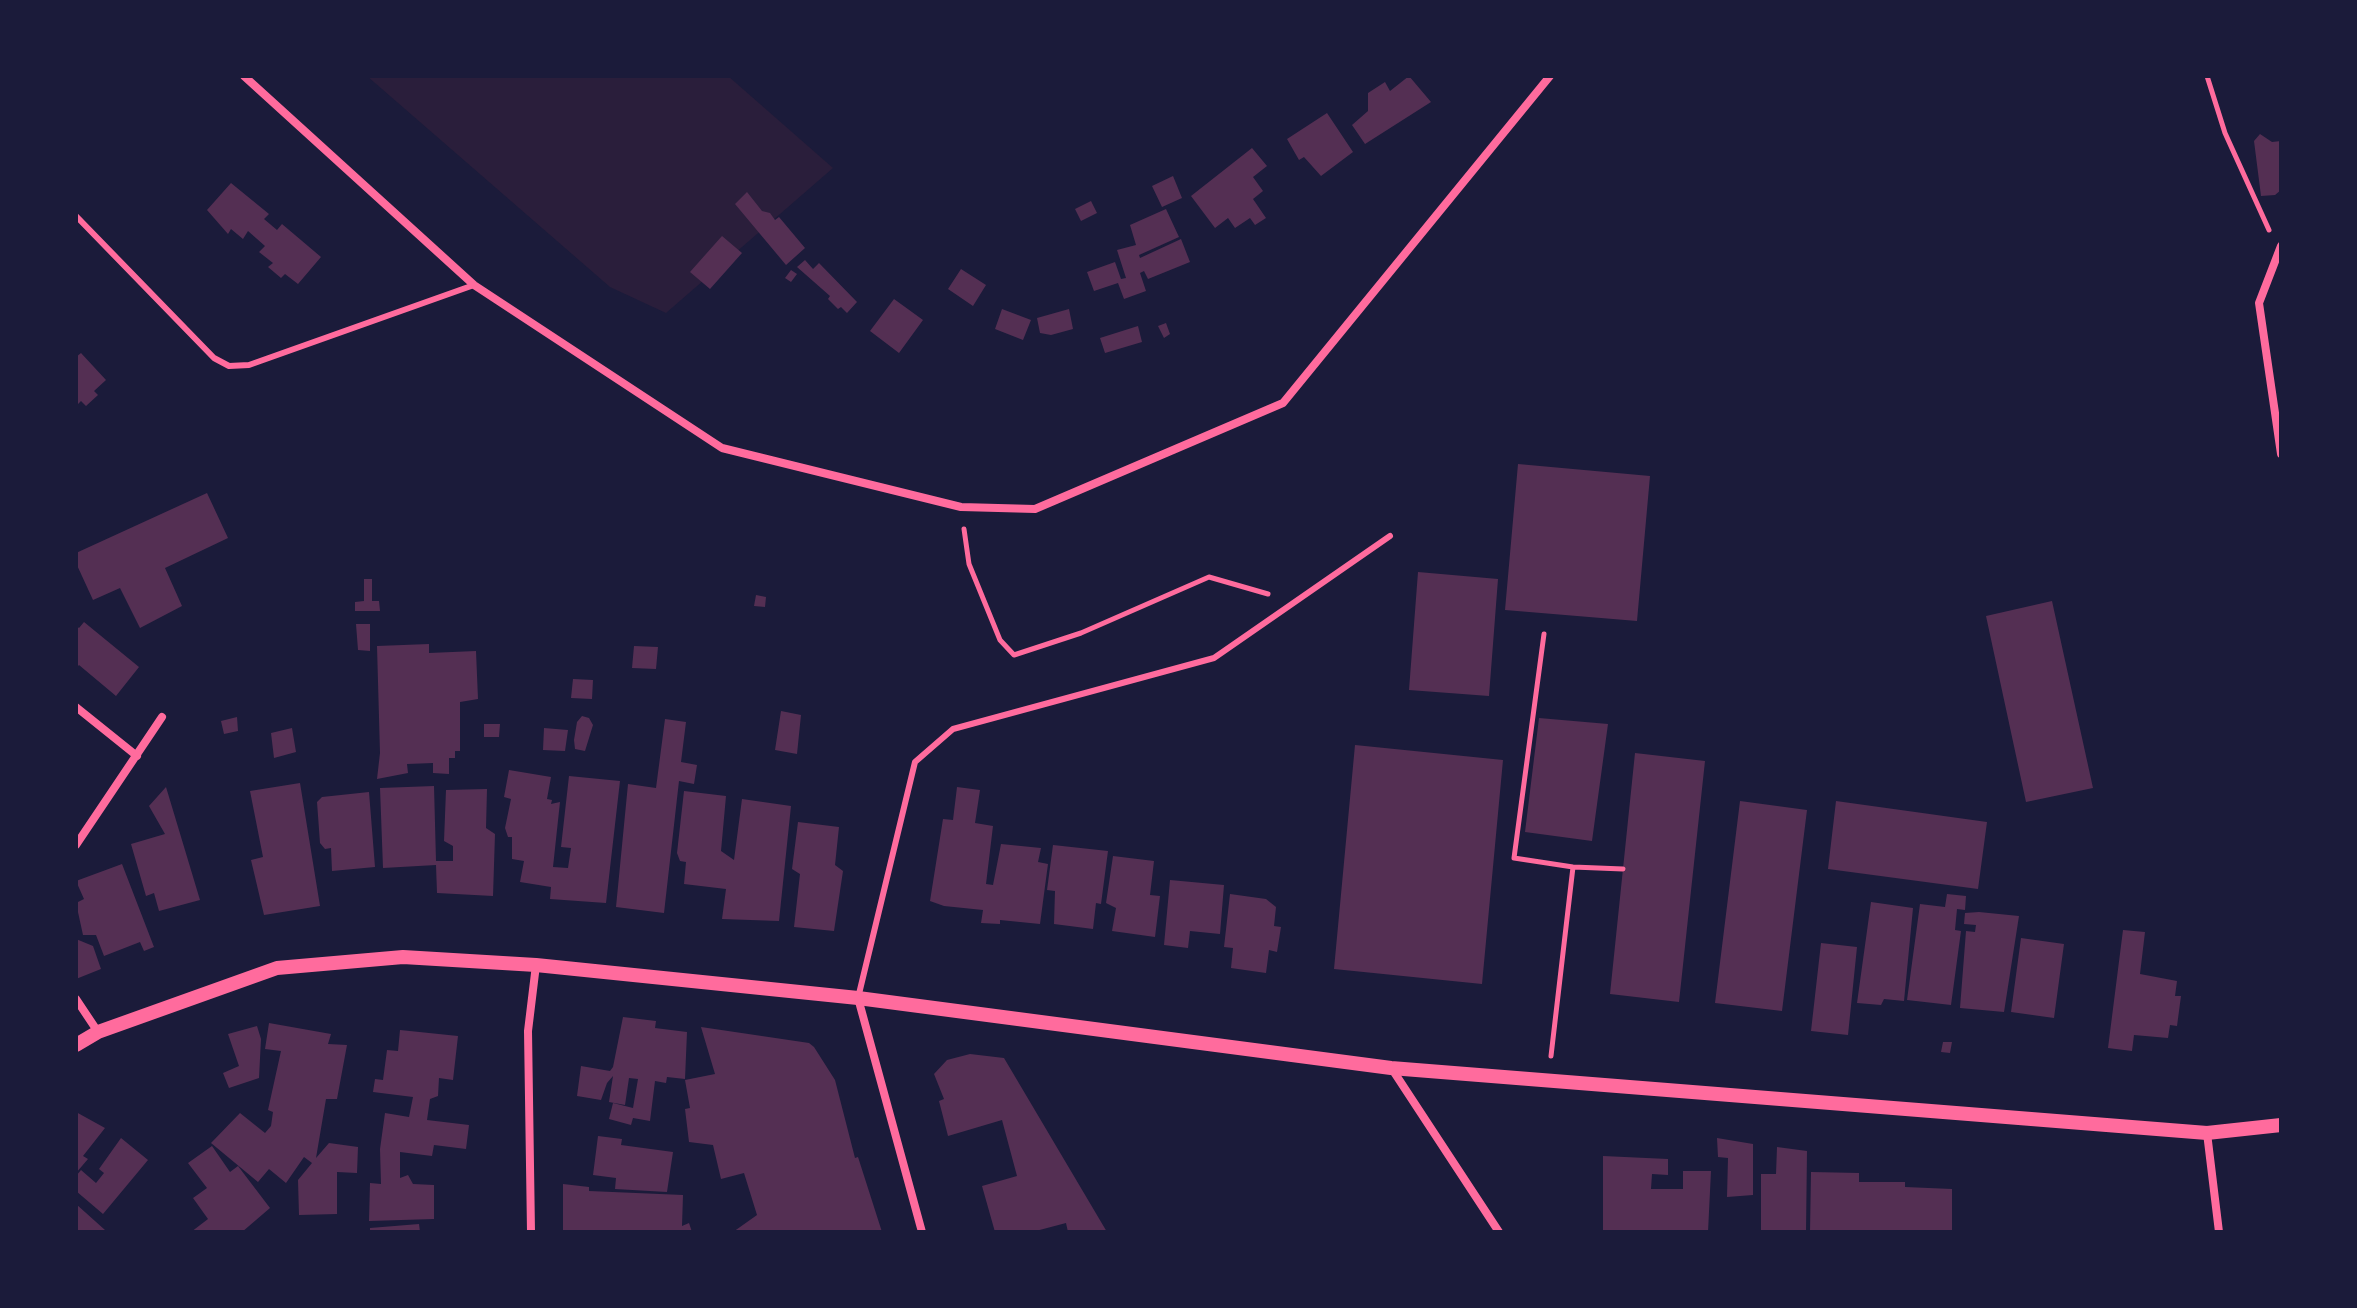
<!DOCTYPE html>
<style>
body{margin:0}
#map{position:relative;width:2357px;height:1308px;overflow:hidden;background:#1b1b3a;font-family:"PT Sans",sans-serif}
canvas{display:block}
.frame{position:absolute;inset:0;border:78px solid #1b1b3a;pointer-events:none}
</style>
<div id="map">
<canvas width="2357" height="1308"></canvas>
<div class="frame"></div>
</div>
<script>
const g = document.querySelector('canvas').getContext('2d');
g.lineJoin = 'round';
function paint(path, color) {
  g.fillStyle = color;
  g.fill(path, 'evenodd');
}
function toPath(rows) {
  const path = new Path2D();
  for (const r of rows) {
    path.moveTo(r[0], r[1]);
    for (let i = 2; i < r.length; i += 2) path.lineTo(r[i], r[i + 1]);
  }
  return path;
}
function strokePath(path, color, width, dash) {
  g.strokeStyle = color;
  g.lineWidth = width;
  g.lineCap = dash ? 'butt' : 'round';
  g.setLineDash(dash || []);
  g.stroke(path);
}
paint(toPath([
 [367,76,728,76,833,168,666,313,610,287]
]), '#2a1e3b');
paint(toPath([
 [1409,76,1431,102,1365,144,1352,125,1368,111,1368,93,1385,82,1390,91],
 [1327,113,1353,152,1321,176,1304,157,1299,160,1287,139],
 [2260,134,2272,142,2281,141,2281,190,2275,195,2261,196,2254,141],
 [1252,148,1267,166,1253,177,1263,191,1253,199,1266,218,1255,225,1250,218,1235,228,1228,218,1215,228,1191,196],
 [1173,176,1182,198,1162,207,1152,186],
 [231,183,269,214,264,219,277,230,282,224,321,257,298,284,285,274,281,278,268,267,273,263,259,252,265,246,248,231,243,239,231,229,228,234,207,210],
 [747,192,762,211,770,213,775,220,779,217,805,248,786,265,735,204],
 [1091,201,1097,213,1081,221,1075,209],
 [1166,209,1179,237,1139,255,1140,258,1181,239,1190,262,1148,279,1144,271,1140,273,1146,291,1124,299,1118,283,1094,291,1087,272,1115,262,1121,279,1126,278,1117,250,1136,245,1130,225],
 [722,236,742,253,710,289,690,272],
 [805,260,813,269,819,263,857,302,847,313,841,307,838,309,828,299,830,296,797,267],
 [961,269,986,285,973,306,948,289],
 [791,270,797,274,791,282,785,278],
 [894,299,923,320,899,353,870,331],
 [1002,309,1031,320,1023,340,995,329],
 [1069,309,1073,329,1051,335,1040,333,1037,318],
 [1166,323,1170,334,1164,338,1158,326],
 [1138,326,1142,342,1105,353,1100,338],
 [81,353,106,380,94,391,98,395,86,406,81,401,76,406,76,357],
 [1518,464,1650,476,1637,621,1505,610],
 [207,493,228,538,165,568,182,606,140,628,120,588,93,600,76,563,76,553],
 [1418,572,1498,579,1489,696,1409,690],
 [364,579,372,579,372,601,379,601,380,611,355,611,355,602,364,601],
 [756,595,766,597,765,607,754,606],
 [2052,601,2093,788,2026,802,1986,616],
 [84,622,139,667,116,696,79,665,76,668,76,626,79,628],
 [356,624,370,624,370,651,358,650],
 [429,644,429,653,476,651,478,699,460,702,460,751,455,751,455,758,449,758,449,774,433,773,433,763,407,764,408,773,377,779,380,753,377,646],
 [634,646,658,647,656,669,632,668],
 [573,679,593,680,592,699,571,698],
 [781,711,801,715,797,754,775,750],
 [582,716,589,718,593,725,585,751,575,749,574,740,577,722],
 [237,717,238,731,224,734,221,721],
 [1539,718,1608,724,1592,841,1525,832],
 [665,719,686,722,681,762,697,765,694,784,679,781,664,913,616,907,628,784,656,788],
 [484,724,500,724,499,737,484,737],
 [292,728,296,752,274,758,271,733],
 [544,728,568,730,565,751,543,750],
 [1355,745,1503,760,1482,984,1334,969],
 [1635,753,1705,761,1679,1002,1610,994],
 [509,770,551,777,547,799,552,800,551,804,560,802,553,867,568,868,571,848,561,847,569,776,620,781,606,903,550,899,551,887,520,882,524,861,512,859,512,837,508,837,505,828,511,799,504,797],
 [300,783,320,906,264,915,251,860,263,857,250,791],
 [434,786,436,861,453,861,453,846,444,841,446,790,487,789,486,828,495,834,493,896,437,893,436,865,383,868,380,788],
 [166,787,200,900,159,911,154,893,146,896,131,844,165,834,149,806],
 [957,787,980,790,975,823,993,826,986,884,993,885,1001,844,1041,848,1038,862,1048,864,1040,924,1000,920,1000,924,981,923,983,910,944,906,930,901,943,819,953,820],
 [684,791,726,796,721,851,734,860,742,799,791,806,779,921,722,919,726,889,684,884,686,862,680,861,677,853],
 [369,792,375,867,332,871,331,848,325,849,320,843,317,802,322,797],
 [1740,801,1807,810,1782,1011,1715,1003],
 [1836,801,1987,822,1978,889,1828,869],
 [798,822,839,827,835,865,843,871,834,931,794,927,800,874,792,869],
 [1053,845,1108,851,1101,904,1096,903,1093,929,1054,924,1055,891,1047,890],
 [1113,856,1154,861,1150,895,1160,896,1155,937,1112,931,1116,908,1106,903],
 [122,864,154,947,144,951,140,942,104,956,96,935,83,935,76,903,84,899,76,881],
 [1170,880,1224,885,1220,934,1190,931,1188,948,1164,945],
 [1230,894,1266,899,1276,907,1274,926,1281,927,1277,952,1269,950,1266,973,1231,968,1233,948,1224,947],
 [1947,894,1966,896,1965,910,1957,909,1955,930,1961,931,1951,1005,1907,1000,1920,904,1945,907],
 [1871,902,1913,908,1904,1001,1884,999,1881,1005,1857,1003],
 [1979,912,2019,916,2004,1012,1960,1008,1966,931,1975,932,1976,925,1964,924,1965,913],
 [2123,930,2145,932,2140,974,2177,981,2175,996,2181,996,2177,1026,2170,1025,2168,1038,2134,1035,2132,1051,2108,1048],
 [2021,938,2064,944,2054,1018,2011,1012],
 [76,939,93,946,101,969,76,979],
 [1821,943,1857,947,1848,1035,1811,1031],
 [623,1017,656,1021,655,1028,687,1032,685,1079,667,1077,666,1083,655,1081,650,1121,633,1118,631,1125,609,1119,613,1103,633,1108,638,1079,629,1078,625,1105,609,1102,613,1076,607,1083,601,1100,577,1096,581,1066,610,1071,613,1067],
 [269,1023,331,1034,328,1044,347,1045,337,1099,326,1099,316,1158,329,1143,358,1147,357,1173,337,1172,337,1214,299,1215,298,1180,312,1163,304,1157,286,1183,269,1169,258,1182,211,1143,240,1113,265,1133,271,1126,273,1112,268,1110,281,1051,265,1049],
 [257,1026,261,1039,259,1078,229,1088,223,1073,239,1066,228,1034],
 [701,1027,809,1043,814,1047,835,1080,855,1158,858,1157,882,1232,733,1232,757,1215,744,1173,721,1179,713,1145,689,1142,685,1109,690,1108,685,1080,715,1074],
 [400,1030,458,1036,453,1080,439,1078,438,1096,430,1099,427,1120,469,1125,466,1149,434,1145,432,1156,400,1152,400,1178,408,1175,413,1184,434,1185,434,1219,369,1221,370,1183,381,1184,380,1149,385,1113,409,1117,413,1097,373,1092,375,1079,383,1080,387,1050,398,1051],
 [1943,1042,1952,1042,1950,1053,1941,1052],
 [970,1054,1004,1058,1107,1232,1068,1232,1066,1223,1032,1232,995,1232,982,1186,1017,1176,1002,1120,948,1136,939,1101,944,1099,934,1074,947,1060],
 [76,1112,105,1128,83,1156,88,1159,76,1173],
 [598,1136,622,1139,621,1145,673,1152,667,1192,615,1189,616,1178,593,1175],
 [121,1138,148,1160,103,1214,76,1191,76,1176,81,1170,96,1183,104,1173,99,1169],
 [1717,1138,1753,1144,1753,1195,1727,1197,1728,1158,1718,1157],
 [212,1146,230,1172,238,1166,270,1208,242,1232,191,1232,208,1219,193,1198,207,1188,188,1163],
 [1777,1147,1807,1151,1806,1232,1761,1232,1761,1174,1776,1174],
 [1603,1156,1668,1159,1668,1175,1652,1174,1651,1189,1683,1189,1683,1171,1711,1171,1708,1232,1603,1232],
 [1811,1172,1859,1173,1859,1182,1905,1182,1905,1187,1952,1189,1952,1232,1810,1232],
 [563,1184,589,1187,589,1191,683,1195,682,1226,689,1223,692,1232,563,1232],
 [76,1204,105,1230,103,1232,76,1232],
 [419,1224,420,1232,370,1232,370,1228]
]), '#542f53');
strokePath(toPath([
 [2207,76,2225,133,2269,230],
 [964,529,969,564,1000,640,1014,655,1081,633,1209,577,1268,594],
 [1544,634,1514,858,1573,867,1623,869],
 [1551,1056,1573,867]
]), '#ff6b9d', 5);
strokePath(toPath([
 [76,216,214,358,229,366,249,365,474,285],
 [858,998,915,762,953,729,1214,658,1390,536]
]), '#ff6b9d', 6);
strokePath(toPath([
 [244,76,474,285,722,448,961,507,1035,509,1283,403,1550,76],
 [2281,246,2259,303,2281,454],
 [76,707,137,756],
 [76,845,162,717],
 [858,998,922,1232],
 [76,999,98,1032],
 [1392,1069,1499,1232],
 [2207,1133,2219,1232],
 [531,1232,528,1031,536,965]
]), '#ff6b9d', 8);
strokePath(toPath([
 [76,1045,98,1032,277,968,403,957,536,965,858,998,1391,1068,2207,1133,2281,1125]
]), '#ff6b9d', 14);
</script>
